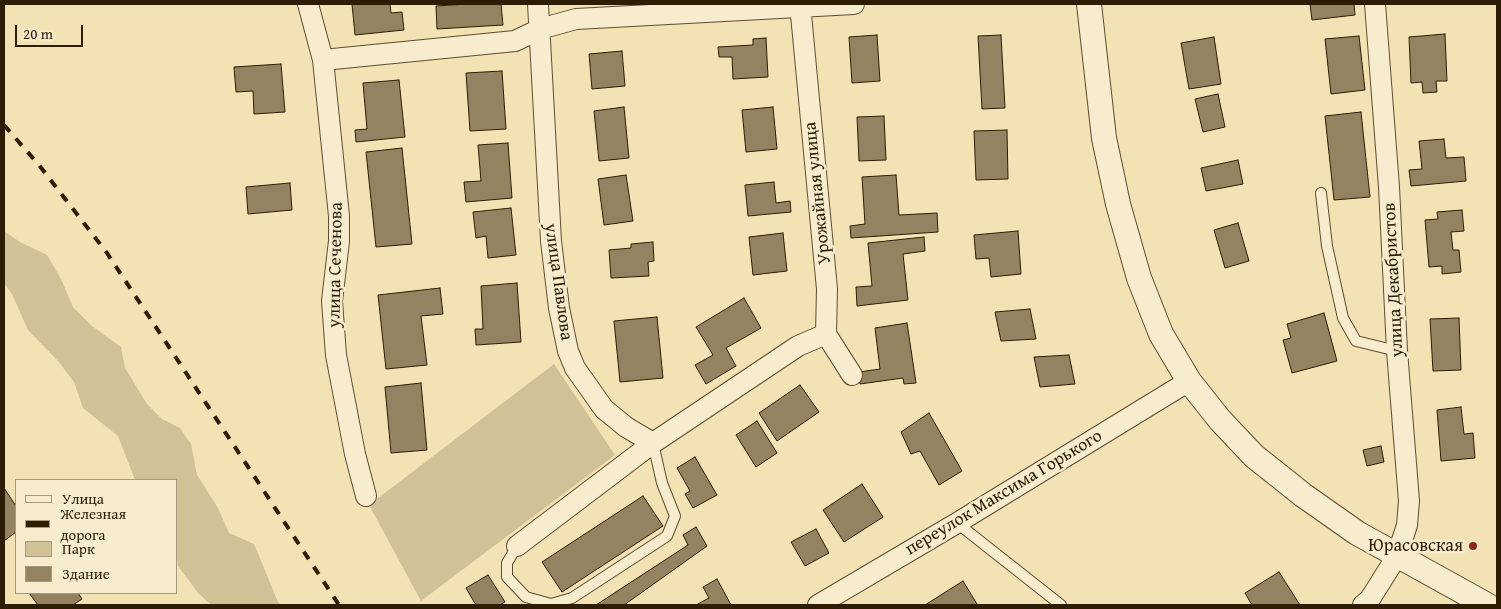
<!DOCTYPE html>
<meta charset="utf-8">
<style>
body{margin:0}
#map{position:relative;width:1501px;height:609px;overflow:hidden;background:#f3e2b4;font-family:"Gentium Book Plus",serif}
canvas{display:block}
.frame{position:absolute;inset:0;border:5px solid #2d1d05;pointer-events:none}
.legend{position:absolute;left:15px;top:479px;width:162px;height:115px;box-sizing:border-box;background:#f7ecce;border:1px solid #a6997e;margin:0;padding:6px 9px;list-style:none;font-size:15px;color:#2d1d05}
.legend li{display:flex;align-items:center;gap:10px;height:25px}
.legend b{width:25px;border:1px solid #a6997e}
.scale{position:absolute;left:15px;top:25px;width:68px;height:22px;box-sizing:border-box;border:2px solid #2d1d05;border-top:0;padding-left:6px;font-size:15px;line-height:18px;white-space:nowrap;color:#2d1d05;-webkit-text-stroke:4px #f7ecce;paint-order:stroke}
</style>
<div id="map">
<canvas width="1501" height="609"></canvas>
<div class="frame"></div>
<ul class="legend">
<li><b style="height:6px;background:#f7ecce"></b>Улица</li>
<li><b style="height:6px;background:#2d1d05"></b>Железная дорога</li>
<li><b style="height:14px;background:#d1c196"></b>Парк</li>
<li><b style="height:14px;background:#948360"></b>Здание</li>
</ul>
<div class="scale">20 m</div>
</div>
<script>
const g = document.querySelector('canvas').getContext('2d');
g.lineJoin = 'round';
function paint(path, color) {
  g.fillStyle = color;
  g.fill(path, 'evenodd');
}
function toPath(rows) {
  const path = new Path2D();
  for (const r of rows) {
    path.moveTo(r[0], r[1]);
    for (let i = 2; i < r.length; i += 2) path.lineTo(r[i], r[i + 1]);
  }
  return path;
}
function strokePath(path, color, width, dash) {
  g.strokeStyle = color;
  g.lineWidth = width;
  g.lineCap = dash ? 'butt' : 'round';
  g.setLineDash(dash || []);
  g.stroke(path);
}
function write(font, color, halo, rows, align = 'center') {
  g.font = font + ' "Gentium Book Plus",serif';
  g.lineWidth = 5;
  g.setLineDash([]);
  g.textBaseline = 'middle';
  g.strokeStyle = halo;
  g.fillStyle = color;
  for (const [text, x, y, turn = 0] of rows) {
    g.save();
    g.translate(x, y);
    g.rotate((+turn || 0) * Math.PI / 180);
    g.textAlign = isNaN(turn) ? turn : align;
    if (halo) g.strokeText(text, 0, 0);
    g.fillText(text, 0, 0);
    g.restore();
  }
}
paint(toPath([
 [4,231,20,242,47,255,61,279,73,307,92,326,121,347,125,368,147,404,162,419,180,428,191,444,197,475,218,508,229,533,254,544,278,602,281,605,211,605,198,593,178,566,176,553,176,480,135,480,118,436,83,408,74,382,58,361,28,330,12,294,4,283],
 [554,364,615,455,421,601,369,505]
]), '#d1c196');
const building = toPath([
 [352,4,390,4,391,13,402,12,404,30,355,35,352,4],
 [467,4,501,4,503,25,437,29,436,6,467,4],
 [1310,4,1354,4,1355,15,1312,20,1310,4],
 [1445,34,1447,81,1436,81,1437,92,1423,93,1422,82,1411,83,1409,37,1445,34],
 [877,35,880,81,852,83,849,37,877,35],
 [1001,35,1005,108,982,109,978,36,1001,35],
 [1359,36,1365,90,1331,94,1325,39,1359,36],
 [1214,37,1221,84,1189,89,1181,43,1214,37],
 [766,38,768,77,733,79,732,57,719,57,718,47,753,45,753,39,766,38],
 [622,51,625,86,592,89,589,54,622,51],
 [281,64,285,112,254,114,253,91,236,92,234,67,281,64],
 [502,71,506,129,470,131,466,73,502,71],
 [399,80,405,137,356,142,355,130,367,129,363,83,399,80],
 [1218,94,1225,127,1203,132,1195,99,1218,94],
 [624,107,629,158,599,161,594,111,624,107],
 [773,107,777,149,746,152,742,110,773,107],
 [1361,112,1370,197,1334,200,1325,116,1361,112],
 [884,116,886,160,859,161,857,117,884,116],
 [1007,130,1008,179,976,180,974,131,1007,130],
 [1444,139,1446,158,1464,157,1466,181,1411,186,1409,170,1422,169,1419,141,1444,139],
 [508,143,512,198,466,202,464,182,481,181,478,145,508,143],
 [402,148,412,244,376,247,366,152,402,148],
 [1238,160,1243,184,1206,191,1201,168,1238,160],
 [626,175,633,221,604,225,598,179,626,175],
 [896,175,899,215,937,213,938,232,851,238,850,226,865,224,862,177,896,175],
 [774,182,776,203,790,201,791,212,748,216,745,185,774,182],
 [290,183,292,210,248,214,246,187,290,183],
 [511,208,516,255,488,258,486,236,476,238,473,212,511,208],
 [1462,210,1464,231,1451,232,1453,250,1459,250,1461,272,1442,274,1442,266,1429,267,1425,220,1438,219,1437,212,1462,210],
 [1238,223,1249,261,1225,268,1214,230,1238,223],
 [1018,231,1021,274,991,277,989,258,976,259,974,235,1018,231],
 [783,233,787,271,753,275,749,237,783,233],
 [924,237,925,251,903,254,908,300,857,306,856,287,872,286,868,243,924,237],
 [653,242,654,261,648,262,649,276,611,278,609,250,631,248,631,244,653,242],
 [517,283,521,342,476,345,475,329,483,329,481,286,517,283],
 [440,288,443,314,421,316,427,365,386,369,378,295,440,288],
 [744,298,761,328,726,348,736,366,706,384,695,365,713,355,696,327,744,298],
 [1030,309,1036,339,1001,341,995,312,1030,309],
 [1324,313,1337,361,1292,373,1283,340,1291,338,1287,324,1324,313],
 [657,317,663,378,620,382,614,321,657,317],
 [1459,318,1461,370,1433,371,1430,319,1459,318],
 [907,323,916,383,904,384,903,378,860,384,859,372,880,369,875,328,907,323],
 [1069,355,1075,384,1040,387,1034,357,1069,355],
 [421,383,427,450,391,453,385,387,421,383],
 [800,385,819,412,777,441,759,413,800,385],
 [1461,407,1464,434,1473,433,1475,458,1441,461,1437,410,1461,407],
 [929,413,962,471,939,485,920,451,911,454,901,432,929,413],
 [757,421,777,453,756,467,736,435,757,421],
 [1381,446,1384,462,1367,466,1363,450,1381,446],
 [695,457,717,495,693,508,685,494,690,491,677,468,695,457],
 [862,484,883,517,844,542,823,510,862,484],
 [4,488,16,506,16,532,4,541,4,488],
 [643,496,663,526,562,592,542,562,643,496],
 [696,527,707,546,624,605,596,605,688,545,683,535,696,527],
 [816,529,829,553,805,566,791,542,816,529],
 [1279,572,1300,605,1252,605,1245,593,1279,572],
 [488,575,505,602,500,605,476,605,466,588,488,575],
 [717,579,731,605,696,605,709,598,703,587,717,579],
 [963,581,977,604,975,605,925,605,963,581],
 [29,593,78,593,82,599,73,605,38,605,29,593]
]);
paint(building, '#948360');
strokePath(building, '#2d1d05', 1);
const service = toPath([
 [1321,193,1327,246,1343,318,1356,341,1397,351],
 [957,523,1061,605],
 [517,546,507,563,507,577,526,597,551,604,572,598,667,536,675,516,662,483,653,443]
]);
const minor = toPath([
 [308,4,323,60,339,216,339,241,332,301,336,355,355,454,366,496],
 [538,4,551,241,559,308,568,351,575,368,604,409,626,427,653,443],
 [800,4,827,289,826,334,852,375],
 [323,60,515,41,540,29,576,19,854,4],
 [517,546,653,443,798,346,826,334],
 [818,605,957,523,1189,381],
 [1363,605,1370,599,1397,556,1407,525,1409,501,1397,351,1389,187,1375,4]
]);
const tertiary = toPath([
 [1089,4,1104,138,1118,204,1139,278,1161,334,1189,381,1220,420,1254,456,1303,495,1357,533,1487,605]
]);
strokePath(service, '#5e4e31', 12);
strokePath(minor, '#5e4e31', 22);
strokePath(tertiary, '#5e4e31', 26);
strokePath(service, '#f7ecce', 10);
strokePath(minor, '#f7ecce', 20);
strokePath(tertiary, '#f7ecce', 24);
strokePath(toPath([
 [4,125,39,165,107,253,339,605]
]), '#2d1d05', 4, [9, 9]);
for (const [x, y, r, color] of [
 [1473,546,5,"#8f2418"]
]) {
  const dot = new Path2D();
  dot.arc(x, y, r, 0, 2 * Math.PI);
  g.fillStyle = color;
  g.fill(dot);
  strokePath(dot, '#f7ecce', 2);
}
write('18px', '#2d1d05', '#f7ecce', [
 ["Урожайная улица",818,193,-96],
 ["улица Сеченова",336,265,-89],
 ["улица Декабристов",1394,280,-93],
 ["улица Павлова",558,282,82],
 ["переулок Максима Горького",1004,493,-31]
]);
write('18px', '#2d1d05', '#f7ecce', [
 ["Юрасовская",1463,546]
], 'right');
</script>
